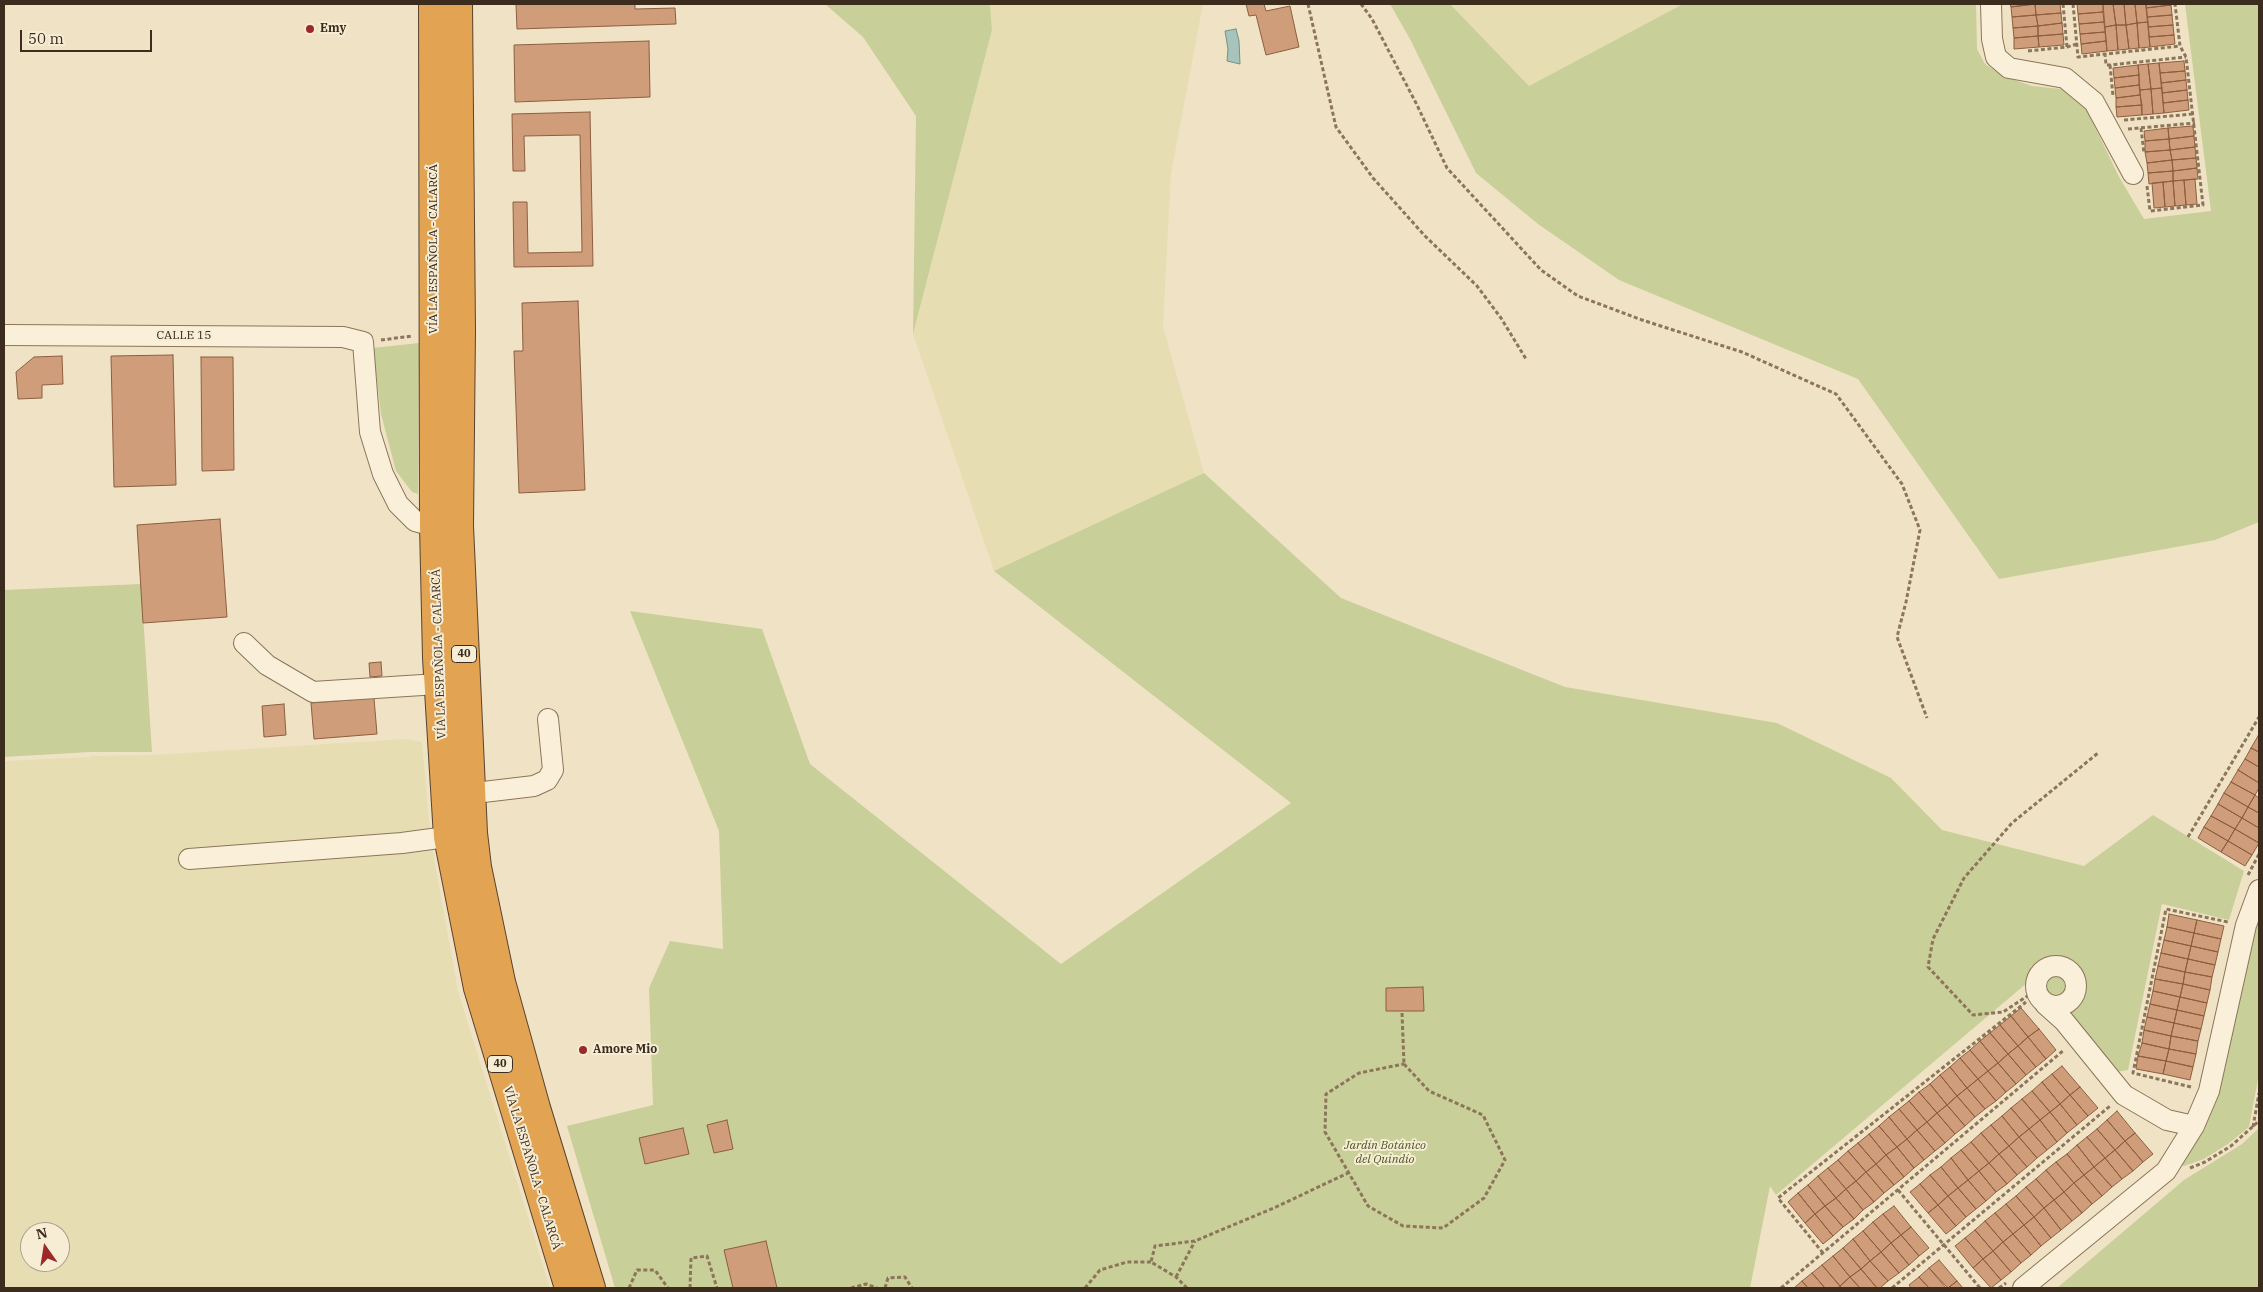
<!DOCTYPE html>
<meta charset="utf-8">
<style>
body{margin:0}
#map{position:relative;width:2263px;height:1292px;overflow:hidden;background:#f0e3c5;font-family:"IBM Plex Serif",serif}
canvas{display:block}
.frame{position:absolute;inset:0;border:5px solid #3b2c1e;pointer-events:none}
.north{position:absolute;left:20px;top:1222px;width:50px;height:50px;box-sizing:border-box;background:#f7edd5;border:1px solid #aca08c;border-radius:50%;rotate:347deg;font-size:14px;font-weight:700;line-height:20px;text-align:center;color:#3b2c1e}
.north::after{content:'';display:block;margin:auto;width:18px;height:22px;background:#9d2828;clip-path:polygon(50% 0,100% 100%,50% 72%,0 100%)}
.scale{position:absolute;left:20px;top:30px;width:132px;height:22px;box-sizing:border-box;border:2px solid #3b2c1e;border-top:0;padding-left:6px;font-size:15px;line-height:18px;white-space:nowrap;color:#3b2c1e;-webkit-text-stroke:4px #f7edd5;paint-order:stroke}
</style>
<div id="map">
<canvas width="2263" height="1292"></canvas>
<div class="frame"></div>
<div class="north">N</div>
<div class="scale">50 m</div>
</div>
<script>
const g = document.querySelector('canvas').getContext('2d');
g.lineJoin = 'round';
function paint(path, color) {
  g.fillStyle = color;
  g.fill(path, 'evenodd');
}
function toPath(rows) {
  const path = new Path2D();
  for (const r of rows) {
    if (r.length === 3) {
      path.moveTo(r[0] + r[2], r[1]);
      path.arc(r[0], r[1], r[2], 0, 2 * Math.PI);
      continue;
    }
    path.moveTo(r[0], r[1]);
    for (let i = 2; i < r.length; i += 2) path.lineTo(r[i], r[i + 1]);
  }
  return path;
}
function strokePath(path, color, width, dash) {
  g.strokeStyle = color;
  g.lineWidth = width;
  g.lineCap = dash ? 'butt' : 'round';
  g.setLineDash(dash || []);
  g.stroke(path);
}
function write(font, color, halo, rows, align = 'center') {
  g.font = font + ' "IBM Plex Serif",serif';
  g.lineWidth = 4;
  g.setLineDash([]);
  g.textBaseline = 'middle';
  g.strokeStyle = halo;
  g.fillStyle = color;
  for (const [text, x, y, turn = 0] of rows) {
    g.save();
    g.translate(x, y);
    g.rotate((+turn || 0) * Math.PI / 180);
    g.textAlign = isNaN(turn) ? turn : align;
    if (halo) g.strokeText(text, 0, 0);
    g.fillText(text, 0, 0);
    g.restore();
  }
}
paint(toPath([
 [990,4,1203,4,1171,174,1163,326,1204,473,994,571,913,334,992,30],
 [1450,4,1683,4,1529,86],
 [405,739,422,742,431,841,458,991,550,1288,5,1288,4,761,89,757,90,762,90,756,153,755],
 [30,1232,60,1232,60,1262,30,1262]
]), '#e6deb2');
paint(toPath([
 [825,4,990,4,992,30,913,334,916,116,863,37],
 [1390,4,1450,4,1529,86,1683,4,1976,4,1977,49,1985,64,2003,76,2032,86,2061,89,2087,110,2118,175,2144,219,2211,211,2185,4,2259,4,2259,522,2215,540,1999,579,1858,379,1619,280,1538,224,1476,173,1410,39],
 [419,343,418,494,412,492,396,471,381,414,373,348],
 [1204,473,1341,598,1565,687,1777,723,1891,778,1942,830,2084,866,2153,815,2244,871,2229,920,2162,904,2128,1070,2116,1072,2068,1015,2078,1003,2083,990,2083,978,2076,965,2062,956,2046,958,2031,967,2027,983,1776,1195,1770,1186,1750,1288,615,1288,567,1126,653,1105,649,988,670,941,723,949,719,831,630,611,762,629,810,764,1061,964,1291,803,994,571],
 [141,584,152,752,90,752,4,757,4,590],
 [2259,914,2259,1074,2249,1127,2228,1144,2204,1159,2184,1166,2180,1165,2204,1131,2217,1092],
 [2056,986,11],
 [2259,1128,2259,1288,2057,1288,2184,1180,2242,1144]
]), '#c8cf98');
const water = toPath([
 [1236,29,1239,41,1240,64,1227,61,1228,49,1225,31,1236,29]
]);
paint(water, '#a7c3bb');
strokePath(water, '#6d9289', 1);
const building = toPath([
 [516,4,635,4,635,9,675,8,676,24,517,29,516,4],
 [1246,4,1264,4,1266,11,1290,6,1299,47,1266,55,1256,15,1249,16,1246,4],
 [2010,4,2035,4,2011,7,2010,4],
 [2035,4,2060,4,2061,13,2036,15,2035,4],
 [2035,4,2036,15,2012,17,2011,7,2035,4],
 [2077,4,2103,4,2103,12,2078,14,2077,4],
 [2103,4,2113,4,2116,25,2105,27,2103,4],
 [2113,4,2124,4,2126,25,2116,25,2113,4],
 [2124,4,2135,4,2137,23,2126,25,2124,4],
 [2135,4,2146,4,2148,22,2137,23,2135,4],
 [2146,4,2171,4,2171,5,2146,8,2146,4],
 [2171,5,2172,15,2147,17,2146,8,2171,5],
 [2103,12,2104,22,2079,24,2078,14,2103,12],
 [2061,13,2062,23,2038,26,2036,15,2061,13],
 [2036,15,2038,26,2013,28,2012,17,2036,15],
 [2172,15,2173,25,2148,27,2147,17,2172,15],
 [2104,22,2105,32,2080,34,2079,24,2104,22],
 [2148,22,2150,47,2139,48,2137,23,2148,22],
 [2062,23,2063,34,2038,36,2038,26,2062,23],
 [2137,23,2139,48,2129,49,2126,25,2137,23],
 [2116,25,2126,25,2129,49,2118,50,2116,25],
 [2116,25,2118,50,2107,51,2105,27,2116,25],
 [2173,25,2174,35,2149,37,2148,27,2173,25],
 [2038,26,2038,36,2014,38,2013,28,2038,26],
 [2105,32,2106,41,2081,44,2080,34,2105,32],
 [2063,34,2064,45,2039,47,2038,36,2063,34],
 [2174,35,2175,44,2150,47,2149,37,2174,35],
 [2038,36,2039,47,2014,49,2014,38,2038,36],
 [649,41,650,97,515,102,514,45,649,41],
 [2106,41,2107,51,2082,54,2081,44,2106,41],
 [2184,61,2185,71,2160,73,2159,63,2184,61],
 [2159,63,2162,88,2151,89,2148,64,2159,63],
 [2148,64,2151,89,2140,90,2138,65,2148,64],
 [2138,65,2139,75,2114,78,2113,68,2138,65],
 [2185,71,2186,80,2161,83,2160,73,2185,71],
 [2139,75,2139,85,2115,88,2114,78,2139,75],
 [2186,80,2187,90,2162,93,2161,83,2186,80],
 [2139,85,2140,95,2116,98,2115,88,2139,85],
 [2162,88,2164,113,2153,114,2151,89,2162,88],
 [2151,89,2153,114,2142,115,2140,90,2151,89],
 [2187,90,2188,100,2163,103,2162,93,2187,90],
 [2140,95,2142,105,2116,107,2116,98,2140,95],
 [2188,100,2189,110,2164,113,2163,103,2188,100],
 [2142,105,2142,115,2117,117,2116,107,2142,105],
 [590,112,593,266,514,267,513,202,527,202,528,253,582,252,580,135,524,136,525,171,513,171,512,114,590,112],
 [2193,126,2194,136,2169,139,2168,128,2193,126],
 [2168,128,2169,139,2145,141,2144,131,2168,128],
 [2194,136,2195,147,2170,150,2169,139,2194,136],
 [2169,139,2170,150,2145,152,2145,141,2169,139],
 [2195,147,2196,158,2172,160,2170,150,2195,147],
 [2170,150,2172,160,2147,163,2145,152,2170,150],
 [2196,158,2197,168,2173,171,2172,160,2196,158],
 [2172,160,2173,171,2148,173,2147,163,2172,160],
 [2197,168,2198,179,2173,181,2173,171,2197,168],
 [2173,171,2173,181,2149,184,2148,173,2173,171],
 [2195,179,2197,204,2186,205,2184,180,2195,179],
 [2184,180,2186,205,2175,206,2173,181,2184,180],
 [2173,181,2175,206,2165,207,2163,182,2173,181],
 [2163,182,2165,207,2154,208,2152,183,2163,182],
 [578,301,585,490,519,493,514,351,523,351,522,303,578,301],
 [173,355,176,485,114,487,111,356,173,355],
 [62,356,63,384,42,385,42,398,18,399,16,372,34,357,62,356],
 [201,357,233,357,234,470,202,471,201,357],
 [220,519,227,617,143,623,137,525,220,519],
 [381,662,382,676,370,677,369,663,381,662],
 [374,698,377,734,314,739,311,703,374,698],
 [284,704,286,735,264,737,262,706,284,704],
 [2258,736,2259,737,2259,752,2251,748,2258,736],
 [2251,748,2259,752,2259,767,2245,759,2251,748],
 [2245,759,2259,767,2259,783,2238,770,2245,759],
 [2238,770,2259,783,2259,788,2255,795,2231,782,2238,770],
 [2231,782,2255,795,2248,807,2224,793,2231,782],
 [2224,793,2248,807,2242,818,2218,804,2224,793],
 [2255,795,2259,798,2259,813,2248,807,2255,795],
 [2218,804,2242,818,2235,829,2211,816,2218,804],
 [2248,807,2259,813,2259,828,2242,818,2248,807],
 [2211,816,2235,829,2228,841,2204,827,2211,816],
 [2242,818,2259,828,2259,843,2235,829,2242,818],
 [2204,827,2228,841,2221,852,2198,838,2204,827],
 [2235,829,2259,843,2252,855,2228,841,2235,829],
 [2228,841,2252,855,2245,866,2221,852,2228,841],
 [2169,914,2197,920,2194,933,2167,927,2169,914],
 [2197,920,2224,926,2221,939,2194,933,2197,920],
 [2167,927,2194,933,2191,946,2164,940,2167,927],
 [2194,933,2221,939,2218,952,2191,946,2194,933],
 [2164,940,2191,946,2188,959,2161,953,2164,940],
 [2191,946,2218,952,2215,965,2188,959,2191,946],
 [2161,953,2188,959,2185,972,2158,966,2161,953],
 [2188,959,2215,965,2212,977,2185,972,2188,959],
 [2158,966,2185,972,2183,984,2155,979,2158,966],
 [2185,972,2212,977,2210,990,2183,984,2185,972],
 [2155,979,2183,984,2180,997,2153,991,2155,979],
 [2183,984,2210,990,2207,1003,2180,997,2183,984],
 [1423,987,1424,1011,1386,1011,1386,988,1423,987],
 [2153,991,2180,997,2177,1010,2150,1004,2153,991],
 [2180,997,2207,1003,2204,1016,2177,1010,2180,997],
 [2150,1004,2177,1010,2174,1023,2147,1017,2150,1004],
 [2021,1008,2039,1029,2028,1037,2011,1016,2021,1008],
 [2177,1010,2204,1016,2201,1029,2174,1023,2177,1010],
 [2011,1016,2028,1037,2018,1046,2000,1025,2011,1016],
 [2147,1017,2174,1023,2171,1036,2144,1030,2147,1017],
 [2174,1023,2201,1029,2198,1041,2171,1036,2174,1023],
 [2000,1025,2018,1046,2008,1054,1990,1033,2000,1025],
 [2039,1029,2056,1050,2046,1059,2028,1037,2039,1029],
 [2144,1030,2171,1036,2169,1049,2142,1043,2144,1030],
 [1990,1033,2008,1054,1998,1063,1980,1041,1990,1033],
 [2171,1036,2198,1041,2196,1054,2169,1049,2171,1036],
 [2028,1037,2046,1059,2036,1067,2018,1046,2028,1037],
 [1980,1041,1998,1063,1988,1071,1970,1050,1980,1041],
 [2142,1043,2169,1049,2166,1061,2138,1056,2142,1043],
 [2018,1046,2036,1067,2026,1075,2008,1054,2018,1046],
 [2169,1049,2196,1054,2193,1067,2166,1061,2169,1049],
 [1970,1050,1988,1071,1978,1079,1960,1058,1970,1050],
 [2008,1054,2026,1075,2016,1084,1998,1063,2008,1054],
 [2138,1056,2166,1061,2163,1074,2136,1069,2138,1056],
 [1960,1058,1978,1079,1967,1088,1950,1067,1960,1058],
 [2166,1061,2193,1067,2190,1080,2163,1074,2166,1061],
 [1998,1063,2016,1084,2006,1092,1988,1071,1998,1063],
 [2062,1066,2080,1087,2070,1095,2052,1074,2062,1066],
 [1950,1067,1967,1088,1957,1096,1940,1075,1950,1067],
 [1988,1071,2006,1092,1996,1101,1978,1079,1988,1071],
 [2052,1074,2070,1095,2060,1104,2042,1082,2052,1074],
 [1940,1075,1957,1096,1947,1105,1930,1084,1940,1075],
 [1978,1079,1996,1101,1985,1109,1967,1088,1978,1079],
 [2042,1082,2060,1104,2050,1112,2032,1091,2042,1082],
 [1930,1084,1947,1105,1937,1113,1919,1092,1930,1084],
 [2080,1087,2098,1108,2088,1116,2070,1095,2080,1087],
 [1967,1088,1985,1109,1975,1117,1957,1096,1967,1088],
 [2032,1091,2050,1112,2040,1120,2022,1099,2032,1091],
 [1919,1092,1937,1113,1927,1122,1909,1101,1919,1092],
 [2070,1095,2088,1116,2077,1125,2060,1104,2070,1095],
 [1957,1096,1975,1117,1965,1126,1947,1105,1957,1096],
 [2022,1099,2040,1120,2029,1129,2011,1108,2022,1099],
 [1909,1101,1927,1122,1917,1130,1899,1109,1909,1101],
 [2060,1104,2077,1125,2067,1133,2050,1112,2060,1104],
 [1947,1105,1965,1126,1955,1134,1937,1113,1947,1105],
 [2011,1108,2029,1129,2019,1137,2002,1116,2011,1108],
 [1899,1109,1917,1130,1907,1139,1889,1117,1899,1109],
 [2117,1111,2135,1133,2125,1141,2107,1120,2117,1111],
 [2050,1112,2067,1133,2057,1142,2040,1120,2050,1112],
 [1937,1113,1955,1134,1945,1143,1927,1122,1937,1113],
 [2002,1116,2019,1137,2009,1146,1991,1125,2002,1116],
 [1889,1117,1907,1139,1897,1147,1879,1126,1889,1117],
 [727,1120,733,1149,714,1153,707,1125,727,1120],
 [2040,1120,2057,1142,2047,1150,2029,1129,2040,1120],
 [2107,1120,2125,1141,2115,1150,2097,1129,2107,1120],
 [1927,1122,1945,1143,1935,1151,1917,1130,1927,1122],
 [1991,1125,2009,1146,1999,1154,1981,1133,1991,1125],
 [1879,1126,1897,1147,1886,1155,1869,1134,1879,1126],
 [683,1128,689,1154,645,1164,639,1138,683,1128],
 [2029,1129,2047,1150,2037,1158,2019,1137,2029,1129],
 [2097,1129,2115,1150,2105,1158,2087,1137,2097,1129],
 [1917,1130,1935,1151,1924,1160,1907,1139,1917,1130],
 [1981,1133,1999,1154,1989,1163,1971,1142,1981,1133],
 [2135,1133,2153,1154,2143,1162,2125,1141,2135,1133],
 [1869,1134,1886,1155,1876,1164,1858,1143,1869,1134],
 [2019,1137,2037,1158,2027,1167,2009,1146,2019,1137],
 [2087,1137,2105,1158,2094,1167,2077,1145,2087,1137],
 [1907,1139,1924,1160,1914,1168,1897,1147,1907,1139],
 [2125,1141,2143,1162,2133,1171,2115,1150,2125,1141],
 [1971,1142,1989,1163,1979,1171,1961,1150,1971,1142],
 [1858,1143,1876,1164,1866,1172,1848,1151,1858,1143],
 [2077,1145,2094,1167,2084,1175,2067,1154,2077,1145],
 [2009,1146,2027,1167,2017,1175,1999,1154,2009,1146],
 [1897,1147,1914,1168,1904,1177,1886,1155,1897,1147],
 [1961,1150,1979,1171,1968,1180,1951,1158,1961,1150],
 [2115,1150,2133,1171,2122,1179,2105,1158,2115,1150],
 [1848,1151,1866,1172,1856,1181,1838,1160,1848,1151],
 [1999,1154,2017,1175,2007,1184,1989,1163,1999,1154],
 [2067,1154,2084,1175,2074,1183,2056,1162,2067,1154],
 [1886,1155,1904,1177,1894,1185,1876,1164,1886,1155],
 [1951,1158,1968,1180,1958,1188,1941,1167,1951,1158],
 [2105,1158,2122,1179,2112,1187,2094,1167,2105,1158],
 [1838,1160,1856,1181,1846,1189,1828,1168,1838,1160],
 [2056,1162,2074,1183,2064,1192,2046,1170,2056,1162],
 [1989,1163,2007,1184,1996,1192,1979,1171,1989,1163],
 [1876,1164,1894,1185,1884,1193,1866,1172,1876,1164],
 [1941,1167,1958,1188,1948,1196,1930,1175,1941,1167],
 [2094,1167,2112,1187,2102,1196,2084,1175,2094,1167],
 [1828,1168,1846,1189,1836,1198,1818,1176,1828,1168],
 [2046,1170,2064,1192,2054,1200,2036,1179,2046,1170],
 [1979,1171,1996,1192,1986,1201,1968,1180,1979,1171],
 [1866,1172,1884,1193,1874,1202,1856,1181,1866,1172],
 [1930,1175,1948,1196,1938,1205,1920,1184,1930,1175],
 [2084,1175,2102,1196,2092,1204,2074,1183,2084,1175],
 [1818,1176,1836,1198,1825,1206,1808,1185,1818,1176],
 [2036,1179,2054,1200,2044,1208,2026,1187,2036,1179],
 [1968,1180,1986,1201,1976,1209,1958,1188,1968,1180],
 [1856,1181,1874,1202,1863,1210,1846,1189,1856,1181],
 [2074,1183,2092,1204,2082,1213,2064,1192,2074,1183],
 [1920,1184,1938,1205,1928,1213,1910,1192,1920,1184],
 [1808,1185,1825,1206,1815,1214,1798,1193,1808,1185],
 [2026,1187,2044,1208,2034,1217,2016,1196,2026,1187],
 [1958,1188,1976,1209,1966,1217,1948,1196,1958,1188],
 [1846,1189,1863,1210,1854,1219,1836,1198,1846,1189],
 [2064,1192,2082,1213,2072,1221,2054,1200,2064,1192],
 [1798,1193,1815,1214,1805,1223,1788,1202,1798,1193],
 [1948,1196,1966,1217,1956,1226,1938,1205,1948,1196],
 [2016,1196,2034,1217,2024,1225,2006,1204,2016,1196],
 [1836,1198,1854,1219,1843,1227,1825,1206,1836,1198],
 [2054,1200,2072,1221,2061,1230,2044,1208,2054,1200],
 [2006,1204,2024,1225,2013,1234,1995,1213,2006,1204],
 [1938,1205,1956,1226,1946,1234,1928,1213,1938,1205],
 [1825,1206,1843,1227,1833,1236,1815,1214,1825,1206],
 [1894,1206,1911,1227,1901,1235,1883,1214,1894,1206],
 [2044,1208,2061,1230,2051,1238,2034,1217,2044,1208],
 [1995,1213,2013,1234,2003,1242,1985,1221,1995,1213],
 [1815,1214,1833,1236,1823,1244,1805,1223,1815,1214],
 [1883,1214,1901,1235,1891,1243,1873,1222,1883,1214],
 [2034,1217,2051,1238,2041,1246,2024,1225,2034,1217],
 [1985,1221,2003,1242,1993,1251,1975,1230,1985,1221],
 [1873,1222,1891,1243,1881,1252,1863,1231,1873,1222],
 [2024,1225,2041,1246,2031,1255,2013,1234,2024,1225],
 [1911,1227,1929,1248,1919,1256,1901,1235,1911,1227],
 [1975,1230,1993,1251,1983,1259,1965,1238,1975,1230],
 [1863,1231,1881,1252,1870,1261,1853,1239,1863,1231],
 [2013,1234,2031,1255,2021,1263,2003,1242,2013,1234],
 [1901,1235,1919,1256,1909,1265,1891,1243,1901,1235],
 [1965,1238,1983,1259,1973,1268,1955,1246,1965,1238],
 [1853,1239,1870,1261,1861,1269,1843,1248,1853,1239],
 [766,1241,777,1288,733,1288,724,1250,766,1241],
 [2003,1242,2021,1263,2011,1272,1993,1251,2003,1242],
 [1891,1243,1909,1265,1899,1273,1881,1252,1891,1243],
 [1843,1248,1861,1269,1850,1277,1833,1256,1843,1248],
 [1993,1251,2011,1272,2001,1280,1983,1259,1993,1251],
 [1881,1252,1899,1273,1888,1281,1870,1261,1881,1252],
 [1833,1256,1850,1277,1840,1286,1822,1265,1833,1256],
 [1983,1259,2001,1280,1991,1288,1973,1268,1983,1259],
 [1939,1260,1957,1281,1948,1288,1929,1268,1939,1260],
 [1870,1261,1888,1281,1880,1288,1877,1288,1861,1269,1870,1261],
 [1822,1265,1840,1286,1837,1288,1825,1288,1812,1273,1822,1265],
 [1929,1268,1946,1288,1929,1288,1919,1277,1929,1268],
 [1861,1269,1877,1288,1860,1288,1850,1277,1861,1269],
 [1812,1273,1825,1288,1808,1288,1802,1281,1812,1273],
 [1850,1277,1860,1288,1842,1288,1840,1286,1850,1277],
 [1919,1277,1929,1288,1911,1288,1909,1285,1919,1277],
 [1802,1281,1808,1288,1794,1288,1802,1281],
 [1957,1281,1963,1288,1948,1288,1957,1281]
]);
paint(building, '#cf9d79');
strokePath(building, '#8c5e3f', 1);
const minor = toPath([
 [1991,4,1992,39,1996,57,2009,68,2065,78,2094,102,2133,174],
 [4,335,343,337,363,342,370,432,383,474,398,504,415,521,434,526,446,526],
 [244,643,267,665,313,692,438,684],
 [458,795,534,786,547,780,553,770,548,719],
 [189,859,402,843,461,835],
 [2056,986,20],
 [2045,1004,2064,1021,2124,1095,2167,1120,2194,1126],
 [2023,1288,2166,1171,2194,1126,2209,1091,2246,925,2259,890]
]);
const highway = toPath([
 [433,4,434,526,437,658,448,837,478,988,569,1288],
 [458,4,461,331,459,526,473,833,477,867,501,982,536,1108,591,1288]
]);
strokePath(minor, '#8c755a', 22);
strokePath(highway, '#5a432e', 30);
strokePath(toPath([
 [1308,4,1336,127,1373,178,1425,236,1477,286,1501,318,1526,359],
 [1361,4,1372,19,1416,103,1447,168,1541,270,1578,296,1642,320,1742,352,1836,394,1902,484,1920,530,1906,602,1897,637,1927,718],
 [2063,4,2067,47],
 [2073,4,2078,57,2180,46],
 [2028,51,2067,47,2077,44],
 [2105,53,2106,65,2110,65,2186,57],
 [2110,65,2113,96],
 [2124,120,2193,114],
 [2141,128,2144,153],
 [2128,129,2195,123],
 [2147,186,2150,211,2203,205,2186,57,2180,46,2175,4],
 [381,340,412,336],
 [2188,837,2259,717],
 [2248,875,2259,854],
 [2029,995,2003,1012,1973,1015,1928,967,1933,939,1964,878,2012,823,2098,753],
 [1402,1013,1404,1064],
 [1404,1064,1429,1091,1483,1115,1505,1160,1484,1198,1443,1228,1403,1226,1368,1206,1325,1132,1326,1094,1359,1073,1404,1064],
 [2191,1087,2133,1073,2166,909,2228,922],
 [2253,1127,2259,1093],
 [2190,1168,2205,1162,2231,1146,2259,1121],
 [1898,1190,1980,1288],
 [1823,1253,1778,1198,2026,1002],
 [1176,1277,1195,1241],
 [629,1288,637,1270,655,1270,668,1288],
 [690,1288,691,1258,707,1256,717,1288],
 [851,1288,866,1284,877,1288],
 [885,1288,888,1278,905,1277,912,1288],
 [1085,1288,1100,1270,1127,1262,1151,1262],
 [1187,1288,1176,1277,1151,1262,1155,1246,1195,1241,1276,1207,1348,1173],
 [1781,1288,2064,1050],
 [1892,1288,2110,1106],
 [1999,1288,2006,1283]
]), '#8c755a', 3, [4, 2.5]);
strokePath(minor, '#faf0d9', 20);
strokePath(highway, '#e2a353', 28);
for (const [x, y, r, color] of [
 [310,29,5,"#9d2828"],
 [583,1050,5,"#9d2828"]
]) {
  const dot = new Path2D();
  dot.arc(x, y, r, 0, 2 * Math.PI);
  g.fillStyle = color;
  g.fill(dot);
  strokePath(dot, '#f7edd5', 2);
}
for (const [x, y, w] of [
 [464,654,25],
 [500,1064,25]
]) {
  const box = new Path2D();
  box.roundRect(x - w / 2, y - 8.5, w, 17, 4);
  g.fillStyle = '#f7edd5';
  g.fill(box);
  strokePath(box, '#3b2c1e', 1);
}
write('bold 11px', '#3b2c1e', null, [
 ["40",464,654],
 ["40",500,1064]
]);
write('bold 12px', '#3b2c1e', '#f7edd5', [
 ["Emy",320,29],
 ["Amore Mio",593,1050]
], 'left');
write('12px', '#3b2c1e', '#f7edd5', [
 ["VÍA LA ESPAÑOLA - CALARCÁ",434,249,-90],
 ["CALLE 15",184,336],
 ["VÍA LA ESPAÑOLA - CALARCÁ",439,654,-92],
 ["VÍA LA ESPAÑOLA - CALARCÁ",532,1168,73]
]);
write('italic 12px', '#4b5924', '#f7edd5', [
 ["Jardín Botánico",1385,1146],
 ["del Quindío",1385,1160]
]);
</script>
